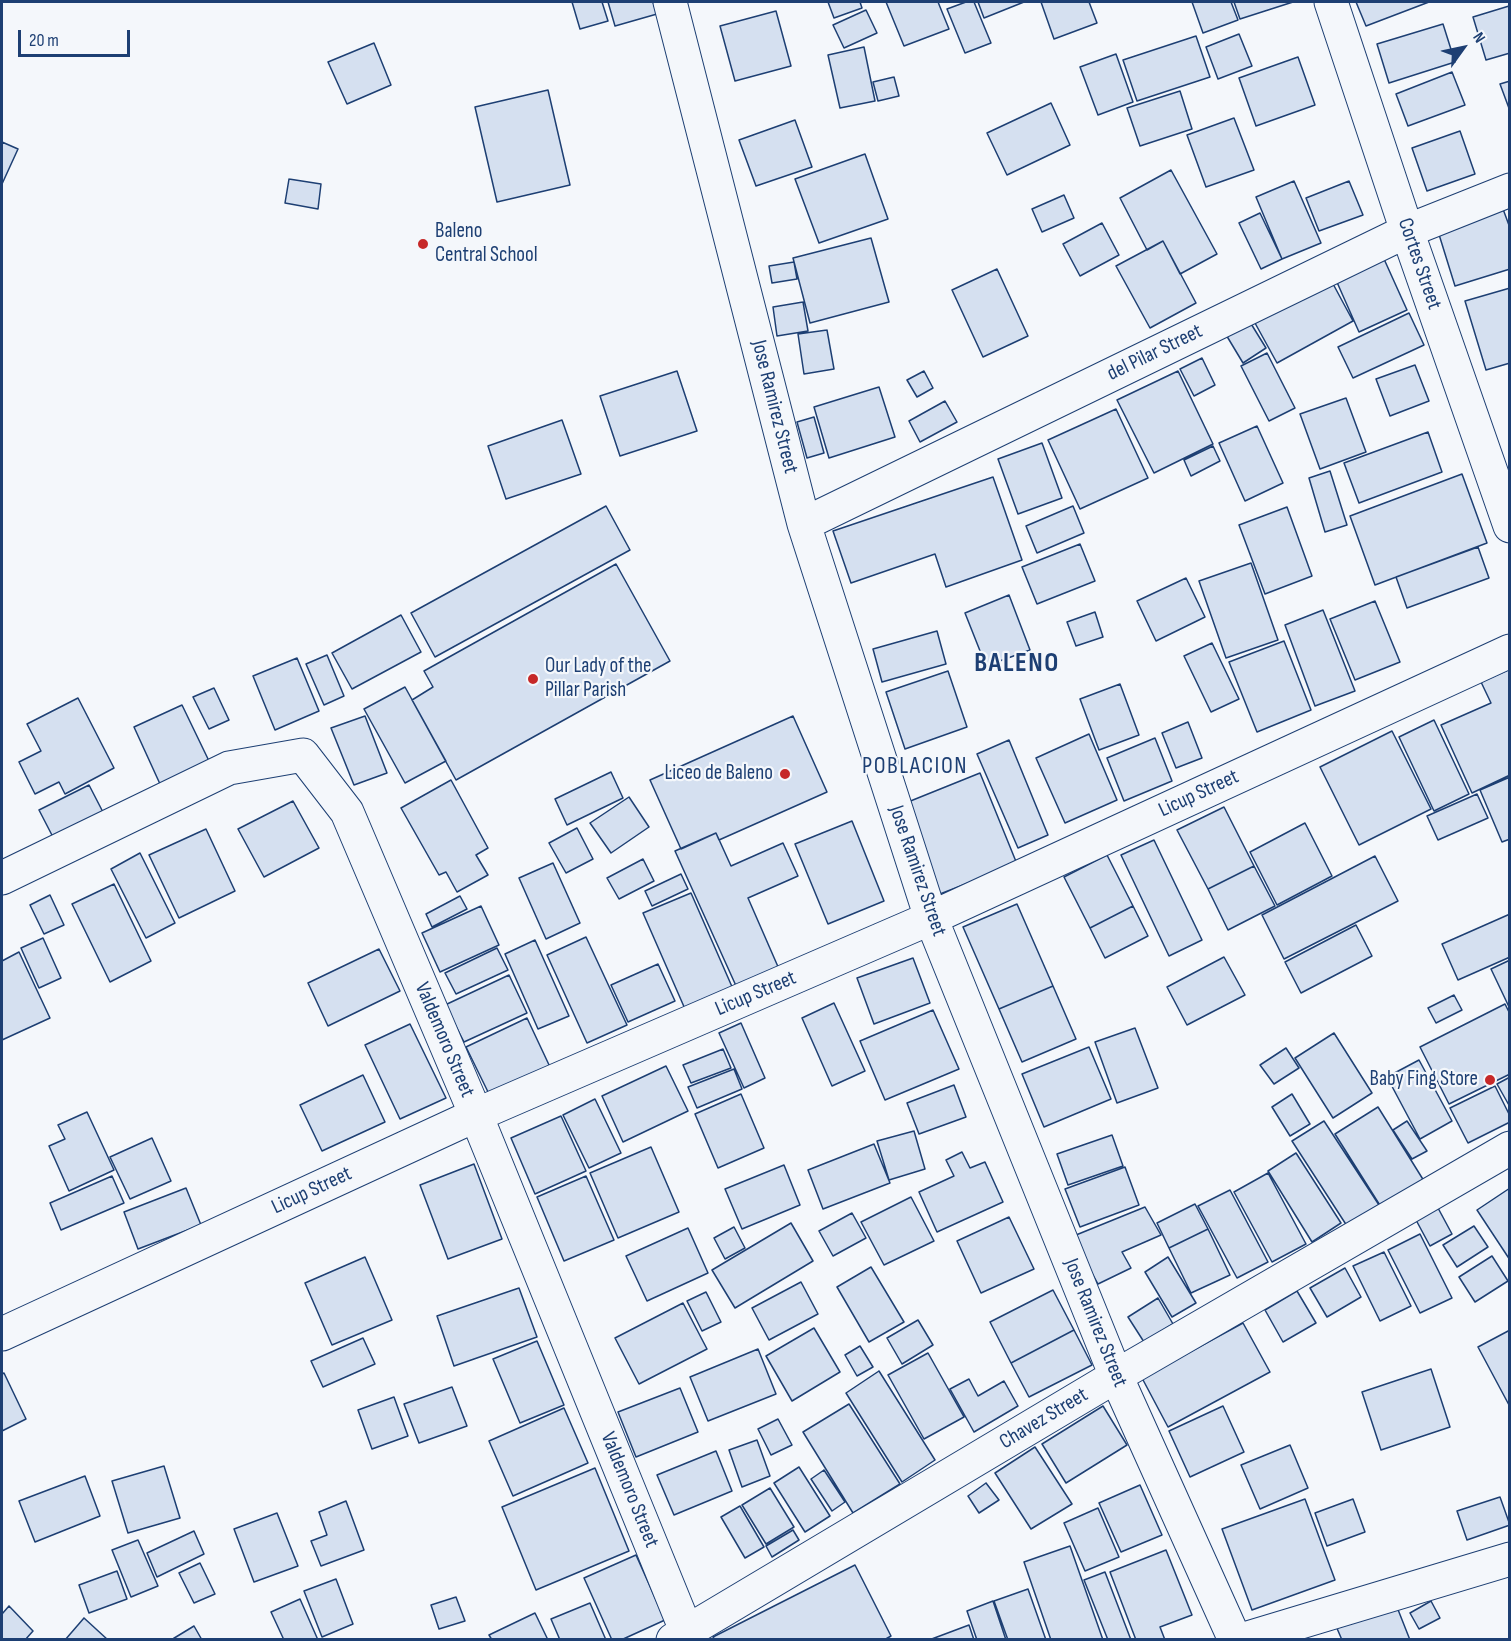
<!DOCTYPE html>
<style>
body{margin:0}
#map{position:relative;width:1511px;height:1641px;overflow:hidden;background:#f4f7fb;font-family:"Sofia Sans Condensed",sans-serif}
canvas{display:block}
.frame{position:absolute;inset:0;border:3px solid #1d3f73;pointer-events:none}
.north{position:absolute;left:1433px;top:18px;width:60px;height:60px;-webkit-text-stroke:4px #f4f7fb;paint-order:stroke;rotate:57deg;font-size:16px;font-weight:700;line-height:24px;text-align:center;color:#1d3f73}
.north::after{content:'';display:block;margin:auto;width:21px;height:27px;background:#1d3f73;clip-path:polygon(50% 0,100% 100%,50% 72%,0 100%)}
.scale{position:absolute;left:18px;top:30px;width:112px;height:27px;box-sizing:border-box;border:3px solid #1d3f73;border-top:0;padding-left:8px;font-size:18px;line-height:21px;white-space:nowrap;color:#1d3f73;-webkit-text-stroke:4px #f4f7fb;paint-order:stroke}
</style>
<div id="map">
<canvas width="1511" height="1641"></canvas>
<div class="frame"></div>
<div class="north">N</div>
<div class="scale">20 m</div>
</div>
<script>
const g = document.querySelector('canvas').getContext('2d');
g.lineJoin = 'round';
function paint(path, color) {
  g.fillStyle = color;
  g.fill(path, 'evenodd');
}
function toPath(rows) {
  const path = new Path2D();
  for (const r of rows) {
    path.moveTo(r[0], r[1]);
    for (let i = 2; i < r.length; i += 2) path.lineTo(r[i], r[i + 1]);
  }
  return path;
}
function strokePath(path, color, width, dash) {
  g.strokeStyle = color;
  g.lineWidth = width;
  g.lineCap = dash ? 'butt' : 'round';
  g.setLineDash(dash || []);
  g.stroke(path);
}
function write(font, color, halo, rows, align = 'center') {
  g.font = font + ' "Sofia Sans Condensed",sans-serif';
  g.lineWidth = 4.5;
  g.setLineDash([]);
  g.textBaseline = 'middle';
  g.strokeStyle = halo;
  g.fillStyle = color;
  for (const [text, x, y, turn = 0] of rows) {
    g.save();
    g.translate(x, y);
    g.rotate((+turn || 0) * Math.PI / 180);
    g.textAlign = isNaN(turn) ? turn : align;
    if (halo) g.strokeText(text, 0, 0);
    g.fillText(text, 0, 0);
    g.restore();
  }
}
const building = toPath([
 [572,2,602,2,608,21,580,29,572,2],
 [608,2,653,2,657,14,615,26,608,2],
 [828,2,860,2,862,8,834,18,828,2],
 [886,2,938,2,949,29,904,46,886,2],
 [966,2,974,2,991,43,965,53,947,9,966,2],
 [978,2,1024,2,984,18,978,2],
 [1041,2,1089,2,1097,23,1054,39,1041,2],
 [1192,2,1231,2,1238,20,1203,33,1192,2],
 [1234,2,1293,2,1240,19,1234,2],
 [1356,2,1429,2,1366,26,1356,2],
 [1509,6,1510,53,1486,60,1473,17,1509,6],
 [866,10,877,33,844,48,833,25,866,10],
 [776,11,791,66,735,81,720,26,776,11],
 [1443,24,1455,62,1389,83,1377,44,1443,24],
 [1239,34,1252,66,1218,79,1206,47,1239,34],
 [1196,36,1210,77,1137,101,1123,60,1196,36],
 [374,43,391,85,347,104,328,62,374,43],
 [864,47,875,101,840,108,828,55,864,47],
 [1116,54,1133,102,1098,115,1080,67,1116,54],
 [1298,57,1315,105,1256,126,1239,78,1298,57],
 [1452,72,1465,105,1408,126,1396,94,1452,72],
 [894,77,899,96,878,101,873,82,894,77],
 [1510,81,1510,111,1500,84,1510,81],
 [548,90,570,185,497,202,475,107,548,90],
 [1180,91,1192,129,1140,146,1127,108,1180,91],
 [1051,103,1070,145,1007,175,987,133,1051,103],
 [1234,118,1254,170,1206,187,1187,135,1234,118],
 [795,120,812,167,756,186,739,140,795,120],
 [1460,131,1475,174,1427,191,1412,148,1460,131],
 [2,142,18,149,2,184,2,142],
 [865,154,888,219,819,243,795,179,865,154],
 [1171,170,1217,254,1180,274,1163,241,1147,250,1120,198,1171,170],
 [289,179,321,184,318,209,285,203,289,179],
 [1294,181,1321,243,1282,259,1256,197,1294,181],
 [1349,181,1363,215,1319,231,1306,198,1349,181],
 [1064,195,1074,218,1042,232,1032,209,1064,195],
 [1503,209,1510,228,1510,269,1455,286,1437,228,1503,209],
 [1260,213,1282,259,1261,269,1239,223,1260,213],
 [1102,223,1119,255,1080,276,1063,244,1102,223],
 [871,238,889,302,810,323,793,258,871,238],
 [1163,241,1196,303,1150,328,1116,266,1163,241],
 [1384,259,1407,310,1359,332,1336,280,1384,259],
 [794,262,797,279,772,283,769,266,794,262],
 [997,269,1028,336,983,357,952,290,997,269],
 [1332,282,1353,321,1277,363,1255,323,1332,282],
 [1510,288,1510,363,1486,370,1465,301,1510,288],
 [803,302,808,331,777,336,773,307,803,302],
 [1409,313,1424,345,1353,378,1338,347,1409,313],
 [1245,314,1266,348,1243,363,1222,328,1245,314],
 [827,330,834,369,804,374,798,334,827,330],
 [1267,353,1295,408,1269,421,1241,366,1267,353],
 [1202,358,1215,385,1194,396,1180,369,1202,358],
 [1415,365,1429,401,1390,416,1376,379,1415,365],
 [677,371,697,431,620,456,600,396,677,371],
 [924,371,933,388,917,397,907,380,924,371],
 [1178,371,1213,444,1154,473,1117,400,1178,371],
 [879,387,895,437,829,458,814,407,879,387],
 [1346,398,1366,452,1320,469,1300,414,1346,398],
 [945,401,957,422,920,442,909,421,945,401],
 [1116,409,1148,478,1080,509,1048,440,1116,409],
 [814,417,824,453,807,458,797,422,814,417],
 [562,420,581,474,506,499,488,446,562,420],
 [1257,426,1283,483,1245,501,1219,443,1257,426],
 [1428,432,1442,472,1359,503,1344,463,1428,432],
 [1042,443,1062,498,1018,514,998,459,1042,443],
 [1213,446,1220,461,1191,476,1184,460,1213,446],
 [1330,471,1347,525,1325,532,1309,478,1330,471],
 [1462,474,1487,543,1375,585,1350,516,1462,474],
 [993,477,1022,560,946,587,935,554,851,583,833,531,993,477],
 [606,506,630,550,435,657,411,613,606,506],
 [1073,506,1084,533,1037,553,1026,526,1073,506],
 [1287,507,1312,576,1265,594,1239,525,1287,507],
 [1080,544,1095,581,1037,604,1022,567,1080,544],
 [1478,547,1489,578,1407,608,1396,577,1478,547],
 [1251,563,1278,640,1226,658,1199,581,1251,563],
 [616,564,670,661,456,780,412,700,433,687,424,671,616,564],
 [1186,578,1205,617,1156,641,1137,601,1186,578],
 [1009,595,1030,650,986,666,965,613,1009,595],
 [1375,601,1400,662,1355,680,1330,619,1375,601],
 [1323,610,1355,691,1315,706,1285,625,1323,610],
 [1095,612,1103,637,1076,646,1067,622,1095,612],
 [401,615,421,652,352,689,332,653,401,615],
 [937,631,946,664,882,682,873,649,937,631],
 [1284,641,1311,710,1257,732,1229,662,1284,641],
 [1212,643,1239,699,1211,712,1184,656,1212,643],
 [327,655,344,696,324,705,306,664,327,655],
 [297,658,319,711,275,730,253,676,297,658],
 [1510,669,1510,775,1472,793,1441,725,1491,703,1481,682,1510,669],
 [948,671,967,727,905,749,886,692,948,671],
 [1120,684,1139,735,1099,750,1080,699,1120,684],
 [405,687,446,761,405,783,364,709,405,687],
 [214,688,229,720,209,729,193,697,214,688],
 [78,698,114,768,65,794,59,782,35,794,19,762,41,751,27,724,78,698],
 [182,705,209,761,160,784,134,727,182,705],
 [365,716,387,773,354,785,331,728,365,716],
 [793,716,827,792,719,840,716,833,681,849,650,780,793,716],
 [1434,720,1469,794,1434,811,1399,737,1434,720],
 [1188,722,1202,758,1176,768,1162,733,1188,722],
 [1392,731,1431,809,1359,845,1320,767,1392,731],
 [1089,734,1117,800,1065,823,1036,758,1089,734],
 [1155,738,1172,781,1124,801,1107,758,1155,738],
 [1009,740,1048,835,1018,848,977,754,1009,740],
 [611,772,623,798,567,825,555,799,611,772],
 [980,773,1017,864,940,894,903,804,980,773],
 [1510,777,1510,839,1502,842,1480,790,1510,777],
 [451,780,488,848,476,855,488,875,457,892,446,872,439,875,401,808,451,780],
 [89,785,105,816,55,841,39,810,89,785],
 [1477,794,1488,818,1438,840,1427,816,1477,794],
 [629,797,649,827,611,853,590,823,629,797],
 [293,801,319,848,264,877,238,829,293,801],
 [1224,807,1254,866,1208,889,1177,830,1224,807],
 [852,821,884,901,828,924,795,844,852,821],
 [1305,823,1332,876,1277,905,1250,852,1305,823],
 [577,828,593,859,566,873,549,843,577,828],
 [206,829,235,891,179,918,149,855,206,829],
 [716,833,731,866,783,843,798,876,748,898,779,969,737,988,675,851,716,833],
 [1154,840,1202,940,1169,956,1121,855,1154,840],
 [140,853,175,923,146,938,111,869,140,853],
 [1107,855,1133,906,1090,928,1064,877,1107,855],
 [1375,856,1398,901,1284,959,1262,915,1375,856],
 [643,859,654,881,619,899,607,878,643,859],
 [553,863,580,923,546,939,519,878,553,863],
 [1254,866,1275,906,1228,930,1208,889,1254,866],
 [681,874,688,889,652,906,645,891,681,874],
 [114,884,151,961,110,982,72,904,114,884],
 [691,893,733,989,685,1009,643,913,691,893],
 [50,895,64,925,44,934,30,905,50,895],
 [460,896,467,909,432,927,426,914,460,896],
 [1017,904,1053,986,999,1009,963,927,1017,904],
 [481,906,499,945,440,972,422,933,481,906],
 [1133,906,1148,936,1105,958,1090,928,1133,906],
 [1510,914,1510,957,1458,980,1442,944,1510,914],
 [1356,925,1372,956,1301,993,1285,962,1356,925],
 [586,937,627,1025,587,1043,547,955,586,937],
 [43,938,61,978,39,988,21,948,43,938],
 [535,940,569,1016,538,1029,505,954,535,940],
 [497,948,508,970,456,994,445,973,497,948],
 [379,949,400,991,328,1026,308,983,379,949],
 [19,952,50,1018,2,1040,2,961,19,952],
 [1224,957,1245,995,1187,1025,1167,987,1224,957],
 [913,958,930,1003,874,1024,857,978,913,958],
 [1510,960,1510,1009,1491,969,1510,960],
 [658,964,675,1001,628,1022,611,985,658,964],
 [509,975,527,1013,464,1042,445,1005,509,975],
 [1053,986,1076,1039,1022,1062,999,1009,1053,986],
 [1454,995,1462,1010,1436,1023,1428,1008,1454,995],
 [834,1003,865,1071,832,1086,802,1018,834,1003],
 [1505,1004,1510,1014,1510,1074,1449,1104,1420,1047,1505,1004],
 [933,1010,959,1069,885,1100,860,1041,933,1010],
 [527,1018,550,1067,490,1096,466,1047,527,1018],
 [741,1023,765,1078,744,1088,719,1033,741,1023],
 [410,1024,446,1098,400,1119,365,1045,410,1024],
 [1135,1028,1158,1088,1117,1103,1095,1042,1135,1028],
 [1334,1033,1372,1093,1333,1118,1295,1058,1334,1033],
 [1089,1047,1111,1099,1044,1127,1022,1074,1089,1047],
 [1286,1048,1299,1068,1274,1084,1260,1065,1286,1048],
 [723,1049,731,1068,691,1083,683,1065,723,1049],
 [1419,1060,1452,1121,1420,1139,1387,1077,1419,1060],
 [666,1066,688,1111,623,1142,602,1096,666,1066],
 [734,1069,742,1089,697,1108,688,1087,734,1069],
 [363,1075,385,1122,322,1151,300,1105,363,1075],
 [1510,1077,1510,1107,1497,1084,1510,1077],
 [954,1085,966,1117,919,1134,907,1103,954,1085],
 [1495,1086,1510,1116,1510,1122,1468,1143,1450,1108,1495,1086],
 [741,1094,764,1148,718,1168,695,1114,741,1094],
 [1292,1094,1310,1124,1290,1136,1272,1107,1292,1094],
 [595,1099,621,1153,589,1168,563,1115,595,1099],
 [1378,1107,1424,1181,1381,1207,1335,1134,1378,1107],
 [87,1112,114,1170,69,1191,49,1146,65,1139,58,1125,87,1112],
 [561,1116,586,1171,535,1194,511,1138,561,1116],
 [1324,1121,1379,1205,1347,1226,1292,1141,1324,1121],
 [1407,1121,1427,1151,1412,1159,1393,1130,1407,1121],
 [914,1131,925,1169,889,1180,877,1141,914,1131],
 [1112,1135,1123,1166,1068,1185,1057,1154,1112,1135],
 [152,1138,171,1181,130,1199,110,1157,152,1138],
 [874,1144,890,1183,823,1209,808,1170,874,1144],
 [651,1147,679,1212,618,1238,590,1173,651,1147],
 [962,1152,970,1168,985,1162,1003,1202,937,1232,919,1192,954,1176,946,1160,962,1152],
 [1296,1153,1341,1223,1312,1242,1268,1171,1296,1153],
 [474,1164,502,1239,448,1259,420,1185,474,1164],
 [784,1165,800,1205,742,1229,725,1189,784,1165],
 [1125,1167,1139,1205,1080,1227,1065,1189,1125,1167],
 [1268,1173,1306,1244,1272,1262,1234,1192,1268,1173],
 [112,1176,124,1203,61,1230,50,1203,112,1176],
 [586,1176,614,1240,564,1261,537,1197,586,1176],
 [186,1188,201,1225,138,1249,124,1212,186,1188],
 [1510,1188,1510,1260,1477,1210,1510,1188],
 [1230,1190,1268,1262,1237,1278,1198,1206,1230,1190],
 [911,1197,934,1241,884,1265,861,1222,911,1197],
 [1195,1204,1208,1229,1169,1248,1157,1223,1195,1204],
 [1145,1207,1161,1235,1122,1252,1131,1268,1098,1284,1088,1266,1076,1235,1145,1207],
 [1438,1208,1452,1234,1430,1246,1416,1220,1438,1208],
 [852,1213,866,1238,833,1256,819,1231,852,1213],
 [1009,1217,1034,1269,981,1293,957,1241,1009,1217],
 [791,1223,813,1261,735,1308,712,1270,791,1223],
 [1474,1226,1488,1247,1457,1267,1443,1245,1474,1226],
 [734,1227,745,1248,725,1259,714,1238,734,1227],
 [688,1228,708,1273,647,1301,626,1256,688,1228],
 [1208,1229,1230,1275,1191,1293,1169,1248,1208,1229],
 [1420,1234,1452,1298,1420,1313,1388,1250,1420,1234],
 [1384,1252,1411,1306,1380,1321,1353,1266,1384,1252],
 [1492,1256,1508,1281,1475,1302,1459,1277,1492,1256],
 [365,1257,392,1320,332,1345,305,1283,365,1257],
 [1168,1257,1196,1303,1172,1317,1145,1272,1168,1257],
 [871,1267,904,1322,869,1342,837,1287,871,1267],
 [1345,1268,1361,1297,1327,1317,1310,1288,1345,1268],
 [801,1282,818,1314,769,1340,752,1308,801,1282],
 [519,1288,537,1337,454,1366,437,1316,519,1288],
 [1053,1290,1074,1330,1011,1363,990,1322,1053,1290],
 [1297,1291,1316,1323,1283,1342,1265,1310,1297,1291],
 [706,1292,721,1322,702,1331,687,1301,706,1292],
 [1158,1298,1173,1324,1144,1342,1128,1317,1158,1298],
 [683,1303,707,1349,639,1384,615,1338,683,1303],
 [918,1320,933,1345,902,1364,887,1338,918,1320],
 [1243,1323,1270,1372,1168,1427,1142,1378,1243,1323],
 [814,1328,840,1372,792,1401,766,1356,814,1328],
 [1074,1330,1092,1365,1029,1397,1011,1363,1074,1330],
 [1510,1330,1510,1405,1509,1405,1478,1347,1510,1330],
 [363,1338,375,1364,323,1387,311,1361,363,1338],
 [537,1341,564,1405,520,1423,493,1359,537,1341],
 [860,1346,873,1367,857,1376,845,1355,860,1346],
 [758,1349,776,1394,708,1421,690,1377,758,1349],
 [928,1353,964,1417,924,1439,888,1375,928,1353],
 [1431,1369,1450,1427,1381,1450,1362,1392,1431,1369],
 [879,1371,935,1460,902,1482,846,1393,879,1371],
 [4,1373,26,1419,2,1431,2,1374,4,1373],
 [969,1379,978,1396,1004,1381,1018,1406,974,1432,950,1389,969,1379],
 [452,1387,467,1426,419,1443,404,1404,452,1387],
 [680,1388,698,1432,636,1457,618,1412,680,1388],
 [394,1397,408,1436,372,1449,358,1410,394,1397],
 [849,1404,900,1484,853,1513,803,1432,849,1404],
 [1103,1406,1127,1445,1066,1483,1042,1444,1103,1406],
 [1223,1406,1244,1452,1190,1477,1169,1431,1223,1406],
 [564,1408,588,1463,513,1496,489,1441,564,1408],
 [778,1419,792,1445,771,1455,758,1429,778,1419],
 [757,1440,770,1476,742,1487,729,1450,757,1440],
 [1290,1445,1308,1488,1260,1509,1241,1465,1290,1445],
 [1035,1447,1072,1504,1031,1529,995,1473,1035,1447],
 [716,1451,732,1491,674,1515,657,1475,716,1451],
 [164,1466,180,1518,128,1533,112,1481,164,1466],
 [799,1467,830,1516,805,1532,774,1483,799,1467],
 [595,1468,629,1551,536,1590,502,1507,595,1468],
 [824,1470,845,1502,832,1511,811,1479,824,1470],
 [85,1476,100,1516,35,1542,19,1501,85,1476],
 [986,1483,999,1500,979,1513,968,1496,986,1483],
 [1140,1485,1162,1535,1121,1552,1099,1503,1140,1485],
 [770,1488,794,1527,766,1544,742,1505,770,1488],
 [1500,1497,1510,1525,1467,1540,1457,1511,1500,1497],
 [1305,1499,1335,1580,1252,1610,1222,1529,1305,1499],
 [1353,1499,1365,1532,1327,1546,1315,1513,1353,1499],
 [346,1501,364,1550,321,1566,311,1541,327,1535,319,1512,346,1501],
 [740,1506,764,1547,745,1558,721,1517,740,1506],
 [1098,1508,1119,1557,1085,1571,1064,1523,1098,1508],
 [277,1513,298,1566,254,1582,234,1529,277,1513],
 [793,1530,799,1540,772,1557,766,1546,793,1530],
 [194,1531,204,1554,157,1577,147,1553,194,1531],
 [138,1540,158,1586,131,1597,112,1550,138,1540],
 [1070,1546,1103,1640,1051,1640,1024,1562,1070,1546],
 [1166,1550,1192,1615,1160,1627,1165,1640,1136,1640,1110,1572,1166,1550],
 [636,1555,665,1620,621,1640,612,1640,584,1578,636,1555],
 [200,1563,215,1594,194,1603,179,1573,200,1563],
 [855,1565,891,1636,884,1640,715,1640,713,1637,855,1565],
 [117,1571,127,1599,89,1613,79,1585,117,1571],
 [1105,1572,1131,1640,1108,1640,1084,1580,1105,1572],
 [336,1579,353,1624,322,1637,304,1591,336,1579],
 [1028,1589,1046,1640,1008,1640,994,1601,1028,1589],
 [456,1597,465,1621,439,1629,431,1605,456,1597],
 [300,1599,318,1640,284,1640,271,1612,300,1599],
 [993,1601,1006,1640,977,1640,967,1611,993,1601],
 [1431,1601,1440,1618,1419,1629,1410,1613,1431,1601],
 [1395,1602,1410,1640,1342,1640,1336,1626,1395,1602],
 [590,1603,606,1640,560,1640,551,1619,590,1603],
 [9,1606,33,1631,25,1640,2,1640,2,1614,9,1606],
 [535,1613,548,1640,492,1640,489,1635,535,1613],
 [84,1618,108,1640,65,1640,84,1618],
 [969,1625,974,1640,929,1640,969,1625],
 [194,1626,202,1640,171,1640,194,1626]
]);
paint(building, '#d5e0f0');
strokePath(building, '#1d3f73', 1.5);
const minor = toPath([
 [670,2,804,524,931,918,1116,1376,1235,1640],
 [1331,2,1407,231,1510,526],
 [804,524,1407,231,1510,190],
 [2,878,229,768,303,755,347,812,476,1115,690,1640],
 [2,1334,476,1115,931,918,1510,651],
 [673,1640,1116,1376,1510,1148],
 [1241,1640,1510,1559]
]);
strokePath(minor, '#1d3f73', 35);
strokePath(minor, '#f4f7fb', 33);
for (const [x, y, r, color] of [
 [423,244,6,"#c62828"],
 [533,679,6,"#c62828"],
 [785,774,6,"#c62828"],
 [1490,1080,6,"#c62828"]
]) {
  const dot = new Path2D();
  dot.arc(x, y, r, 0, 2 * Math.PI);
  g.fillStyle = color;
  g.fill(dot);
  strokePath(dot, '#f4f7fb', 2);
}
write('21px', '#1d3f73', '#f4f7fb', [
 ["Baleno",435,232],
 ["Central School",435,256],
 ["Our Lady of the",545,667],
 ["Pillar Parish",545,691],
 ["Liceo de Baleno",773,774,"right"],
 ["Baby Fing Store",1478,1080,"right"]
], 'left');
write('21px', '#1d3f73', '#f4f7fb', [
 ["Cortes Street",1419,264,71],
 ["del Pilar Street",1155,353,-26],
 ["Jose Ramirez Street",774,407,76],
 ["Licup Street",1199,794,-25],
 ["Jose Ramirez Street",917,871,71],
 ["Licup Street",756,994,-23],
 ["Valdemoro Street",444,1040,67],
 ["Licup Street",312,1191,-25],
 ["Jose Ramirez Street",1095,1323,68],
 ["Chavez Street",1044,1419,-31],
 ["Valdemoro Street",629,1490,68]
]);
g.letterSpacing = '1.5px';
write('24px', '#1d3f73', '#f4f7fb', [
 ["POBLACION",915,767]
]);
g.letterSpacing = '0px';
g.letterSpacing = '1.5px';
write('bold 27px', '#1d3f73', '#f4f7fb', [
 ["BALENO",1017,664]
]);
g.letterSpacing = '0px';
</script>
